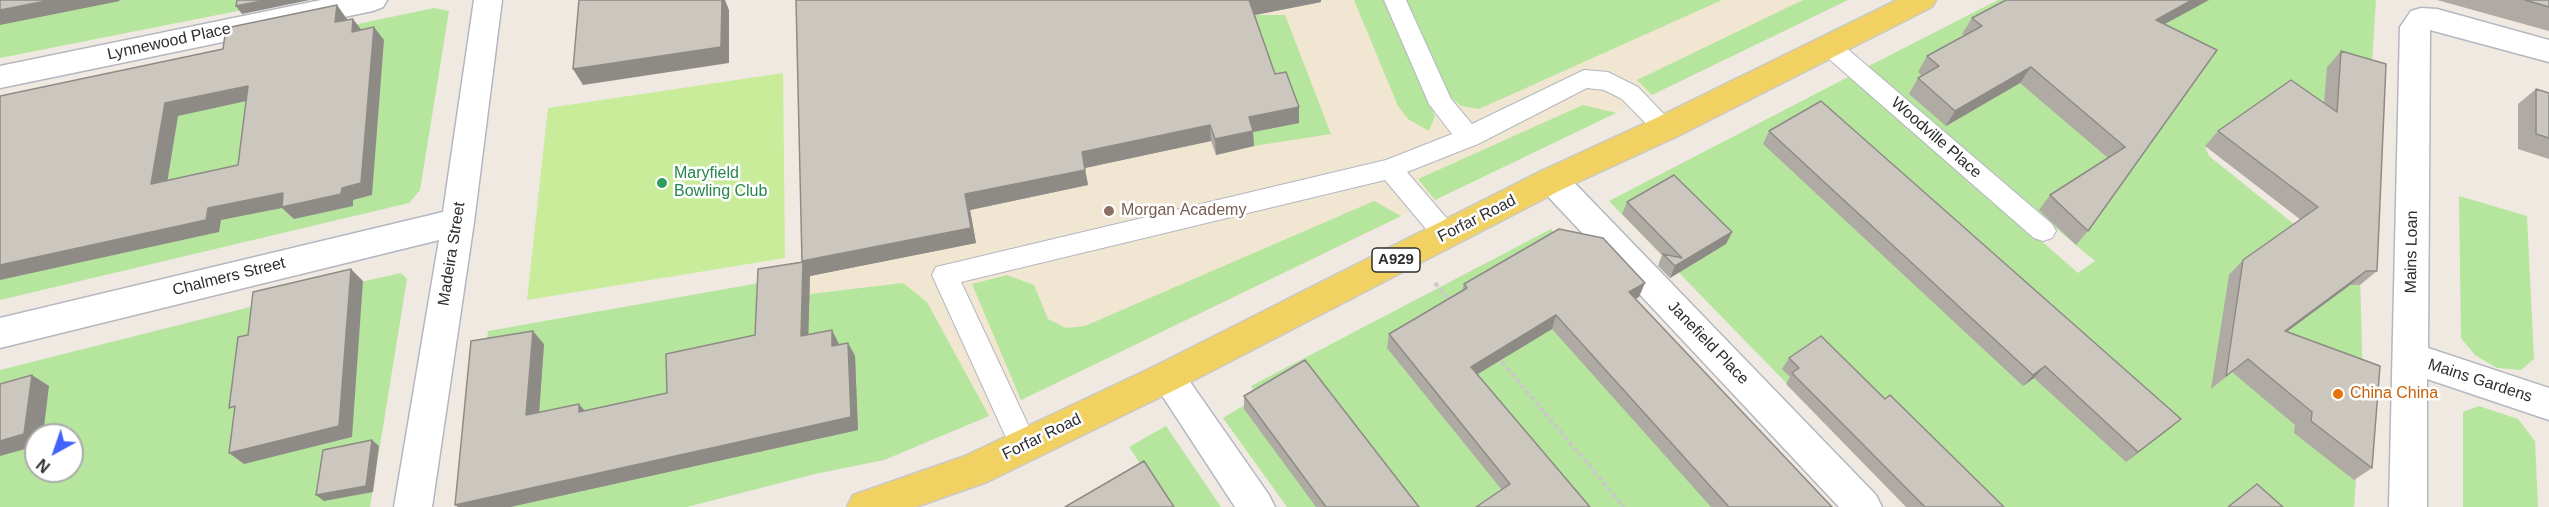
<!DOCTYPE html>
<style>
body{margin:0}
#map{position:relative;width:2549px;height:507px;overflow:hidden;background:#efe9e1;font-family:Helvetica,sans-serif}
canvas{display:block}
.north{position:absolute;left:24px;top:423px;width:60px;height:60px;box-sizing:border-box;background:#fff;border:2px solid #ababab;border-radius:50%;rotate:220deg;font-size:16px;font-weight:700;line-height:24px;text-align:center;color:#2e2e2e}
.north::after{content:'';display:block;margin:auto;width:21px;height:27px;background:#4264fb;clip-path:polygon(50% 0,100% 100%,50% 72%,0 100%)}
</style>
<div id="map">
<canvas width="2549" height="507"></canvas>
<div class="north">N</div>
</div>
<script>
const g = document.querySelector('canvas').getContext('2d');
g.lineJoin = 'round';
function paint(path, color) {
  g.fillStyle = color;
  g.fill(path, 'evenodd');
}
function toPath(rows) {
  const path = new Path2D();
  for (const r of rows) {
    path.moveTo(r[0], r[1]);
    for (let i = 2; i < r.length; i += 2) path.lineTo(r[i], r[i + 1]);
  }
  return path;
}
function strokePath(path, color, width, dash) {
  g.strokeStyle = color;
  g.lineWidth = width;
  g.lineCap = dash ? 'butt' : 'round';
  g.setLineDash(dash || []);
  g.stroke(path);
}
function write(font, color, halo, rows, align = 'center') {
  g.font = font + ' Helvetica,sans-serif';
  g.lineWidth = 5;
  g.setLineDash([]);
  g.textBaseline = 'middle';
  g.strokeStyle = halo;
  g.fillStyle = color;
  for (const [text, x, y, turn = 0] of rows) {
    g.save();
    g.translate(x, y);
    g.rotate((+turn || 0) * Math.PI / 180);
    g.textAlign = isNaN(turn) ? turn : align;
    if (halo) g.strokeText(text, 0, 0);
    g.fillText(text, 0, 0);
    g.restore();
  }
}
paint(toPath([
 [803,0,1848,0,989,416,927,302,809,294]
]), '#f0e6d1');
paint(toPath([
 [0,0,293,0,0,58],
 [1354,0,1384,0,1435,116,1429,131,1408,119,1398,106],
 [1405,0,1722,0,1479,109,1461,106,1448,95],
 [1803,0,1848,0,1652,95,1637,80],
 [1998,0,2376,0,2371,79,2322,127,2277,96,2205,147,2209,156,2360,277,2363,380,2354,507,1907,507,1609,201,1852,75,2078,273,2095,261,1865,68],
 [434,8,449,11,420,190,409,203,0,300,0,99],
 [1259,15,1285,15,1331,134,1254,146,1250,133,1275,90,1250,16],
 [1583,105,1616,113,1435,200,1418,179],
 [2459,196,2527,216,2534,359,2521,370,2497,368,2475,355,2461,338],
 [1374,201,1401,216,1021,400,972,284,1007,275,1034,285,1048,319,1066,328,1085,326],
 [1551,229,1811,507,1287,507,1223,418,1258,397,1251,386],
 [401,273,407,279,370,507,0,507,0,370,266,303],
 [36,435,72,435,72,471,36,471],
 [765,282,810,294,903,283,927,302,989,416,884,460,815,474,687,507,469,507,488,331],
 [2479,406,2518,419,2535,441,2538,507,2463,507,2463,412],
 [1166,426,1221,507,1169,507,1129,447]
]), '#b6e59e');
paint(toPath([
 [783,73,785,258,527,300,548,108]
]), '#c9ec9a');
const service = toPath([
 [1384,0,1406,0,1451,99,1472,124,1584,70,1608,72,1638,87,1677,128,1673,135,1665,137,1657,135,1622,99,1604,90,1587,88,1478,144,1407,172,1455,228,1459,235,1455,242,1446,245,1437,242,1385,180,961,282,1038,446,1034,455,1024,459,1014,455,932,275,936,267,1386,160,1452,134,1429,104,1384,0],
 [1829,37,1837,40,2052,224,2056,231,2052,238,2043,241,2034,238,1821,52,1818,46,1821,40,1829,37]
]);
const minor = toPath([
 [321,0,387,0,383,7,373,11,0,88,0,66,321,0],
 [474,0,502,0,474,222,432,507,394,507,439,240,0,348,0,318,443,212,474,0],
 [2421,8,2437,9,2549,40,2549,62,2430,30,2428,348,2549,388,2549,420,2427,379,2427,507,2389,507,2400,27,2411,11,2421,8],
 [1552,167,1563,171,1876,495,1882,507,1839,507,1541,189,1536,180,1541,171,1552,167],
 [1167,362,1179,366,1269,495,1275,507,1235,507,1150,377,1155,366,1167,362]
]);
const primary = toPath([
 [1897,0,1936,0,1932,7,1676,137,1563,189,1179,388,987,482,916,507,847,507,853,495,965,456,1011,434,1155,366,1541,171,1654,119,1897,0]
]);
strokePath(service, '#b4b7c1', 2);
strokePath(minor, '#b4b7c1', 3);
strokePath(primary, '#c9c9c9', 3);
strokePath(toPath([
 [1435,283,1451,302],
 [1497,356,1624,507]
]), '#c9c9c9', 4, [4.5, 3]);
paint(service, '#fff');
paint(minor, '#fff');
paint(primary, '#f2d163');
paint(toPath([
 [796,0,1321,2,1255,15,1275,74,1299,123,1253,132,1254,146,1216,155,1211,141,1085,168,1088,185,970,210,976,243,810,276,808,335,839,345,848,343,855,356,858,430,510,507,544,344,539,413,585,411,667,393,755,335,802,262],
 [2006,0,2209,0,2165,24,2217,50,2088,231,2076,245,2039,210,2050,195,2108,158,2020,83,1946,126,1909,94,1918,78,1922,76,1918,72,1927,56,1965,36,1962,34,1972,18],
 [2437,0,2549,0,2549,31],
 [2341,51,2377,271,2360,285,2350,285,2286,332,2372,468,2354,480,2294,433,2295,425,2232,372,2211,389,2229,275,2243,260,2301,220,2205,146,2218,131,2324,103,2327,67],
 [2536,89,2549,93,2549,159,2518,149,2518,104],
 [1769,131,2181,419,2126,462,2034,378,2023,386,1763,144],
 [1627,202,1732,232,1726,244,1670,278,1658,266,1662,255,1622,214],
 [1464,284,1639,297,1635,299,1832,507,1711,507,1552,329,1477,374,1590,507,1502,490,1387,348,1389,334,1462,291],
 [1789,358,1885,399,2004,507,1906,507,1786,384,1790,377,1782,369],
 [1244,396,1419,507,1316,507,1244,409]
]), '#afaba4');
paint(toPath([
 [51,0,119,0,120,1,0,25,0,10],
 [266,0,310,0,242,14,236,6],
 [722,0,725,0,729,10,729,63,583,85,573,69],
 [1249,0,1321,0,1321,2,1250,16],
 [2192,0,2209,0,2144,35,2156,20],
 [337,5,347,19,346,35,335,22],
 [353,19,363,32,352,32],
 [374,27,384,40,372,195,353,200,353,206,294,219,282,208,221,220,219,232,0,280,0,265,208,208,283,193,342,188],
 [2031,67,2020,83,1946,126,1955,111],
 [248,86,260,98,178,116,165,196,151,184,165,103],
 [1299,107,1299,123,1253,132,1254,146,1216,155,1215,139,1249,117],
 [1210,125,1211,141,1085,168,1082,152],
 [1085,170,1088,185,970,210,976,243,810,276,808,349,801,336,802,261,965,194],
 [1732,232,1726,244,1670,278,1675,266],
 [351,269,363,281,352,437,244,464,229,453],
 [2366,271,2350,285,2269,345,2285,331],
 [1645,283,1639,297,1623,306,1629,292],
 [1556,315,1552,329,1468,380,1471,367],
 [832,330,839,344,839,359,832,346],
 [533,331,544,344,538,428,526,415],
 [848,343,855,356,858,430,510,507,458,507,455,505],
 [2045,366,2034,378,2023,386,2033,375],
 [32,375,49,386,43,435,36,435,36,446,0,456,0,441],
 [579,404,590,417,579,412],
 [2181,419,2168,430,2126,462,2138,452],
 [372,440,379,446,373,492,324,501,316,495]
]), '#8e8b86');
const building = toPath([
 [0,0,51,0,0,10,0,0],
 [237,0,266,0,236,6,237,0],
 [579,0,722,0,721,47,573,69,579,0],
 [796,0,1249,0,1275,74,1286,72,1299,107,1249,117,1253,131,1215,139,1210,125,1082,152,1085,170,965,194,971,228,802,261,796,0],
 [2006,0,2192,0,2156,20,2217,50,2088,231,2050,195,2125,147,2031,67,1955,111,1918,78,1939,66,1927,56,1982,26,1972,18,2006,0],
 [2525,0,2549,0,2549,7,2525,0],
 [337,5,335,22,353,19,352,32,374,27,361,183,342,188,341,194,282,207,283,193,208,208,206,220,0,265,0,96,223,49,226,28,337,5],
 [248,86,238,165,151,184,165,103,248,86],
 [2341,51,2386,64,2377,271,2366,271,2285,331,2380,366,2372,468,2311,421,2312,412,2248,359,2226,376,2243,260,2318,207,2218,131,2291,80,2337,112,2341,51],
 [2536,89,2549,93,2549,138,2536,134,2536,89],
 [1821,101,2181,419,2138,452,2045,366,2033,375,1769,131,1821,101],
 [1674,175,1732,232,1675,266,1663,254,1682,258,1627,202,1674,175],
 [1559,229,1603,238,1645,283,1629,292,1832,507,1729,507,1556,315,1471,367,1590,507,1476,507,1510,484,1389,334,1467,288,1464,284,1559,229],
 [803,262,801,336,832,330,832,346,848,343,851,417,455,505,471,341,533,331,526,415,579,404,579,412,667,393,666,354,755,335,758,269,803,262],
 [351,269,339,426,229,453,235,406,229,408,238,337,248,335,253,292,351,269],
 [1821,336,1885,399,1890,395,2004,507,1925,507,1792,373,1799,368,1789,358,1821,336],
 [1305,360,1419,507,1326,507,1244,396,1305,360],
 [32,375,24,434,0,441,0,384,32,375],
 [372,440,366,486,316,495,323,450,372,440],
 [1144,461,1174,507,1065,507,1144,461],
 [2257,484,2283,507,2228,507,2257,484]
]);
paint(building, '#cbc7bf');
strokePath(building, '#8e8b86', 1.5);
for (const [x, y, r, color] of [
 [662,183,6,"#2e9e5b"],
 [1109,211,6,"#8d6e63"],
 [2338,394,6,"#e8710a"]
]) {
  const dot = new Path2D();
  dot.arc(x, y, r, 0, 2 * Math.PI);
  g.fillStyle = color;
  g.fill(dot);
  strokePath(dot, '#fff', 2);
}
for (const [x, y, w] of [
 [1396,260,48]
]) {
  const box = new Path2D();
  box.roundRect(x - w / 2, y - 12, w, 24, 4.5);
  g.fillStyle = '#fff';
  g.fill(box);
  strokePath(box, '#2e2e2e', 1.5);
}
write('bold 15px', '#2e2e2e', null, [
 ["A929",1396,260]
]);
write('16px', '#2e2e2e', '#fff', [
 ["Lynnewood Place",169,42,-12],
 ["Woodville Place",1936,138,41],
 ["Forfar Road",1477,219,-27],
 ["Mains Loan",2412,252,-89],
 ["Madeira Street",452,254,-81],
 ["Chalmers Street",229,277,-14],
 ["Janefield Place",1708,343,46],
 ["Mains Gardens",2480,381,18],
 ["Forfar Road",1042,437,-26]
]);
write('16px', '#27864d', '#fff', [
 ["Maryfield",674,174],
 ["Bowling Club",674,192]
], 'left');
write('16px', '#785e54', '#fff', [
 ["Morgan Academy",1121,211]
], 'left');
write('16px', '#c56008', '#fff', [
 ["China China",2350,394]
], 'left');
</script>
